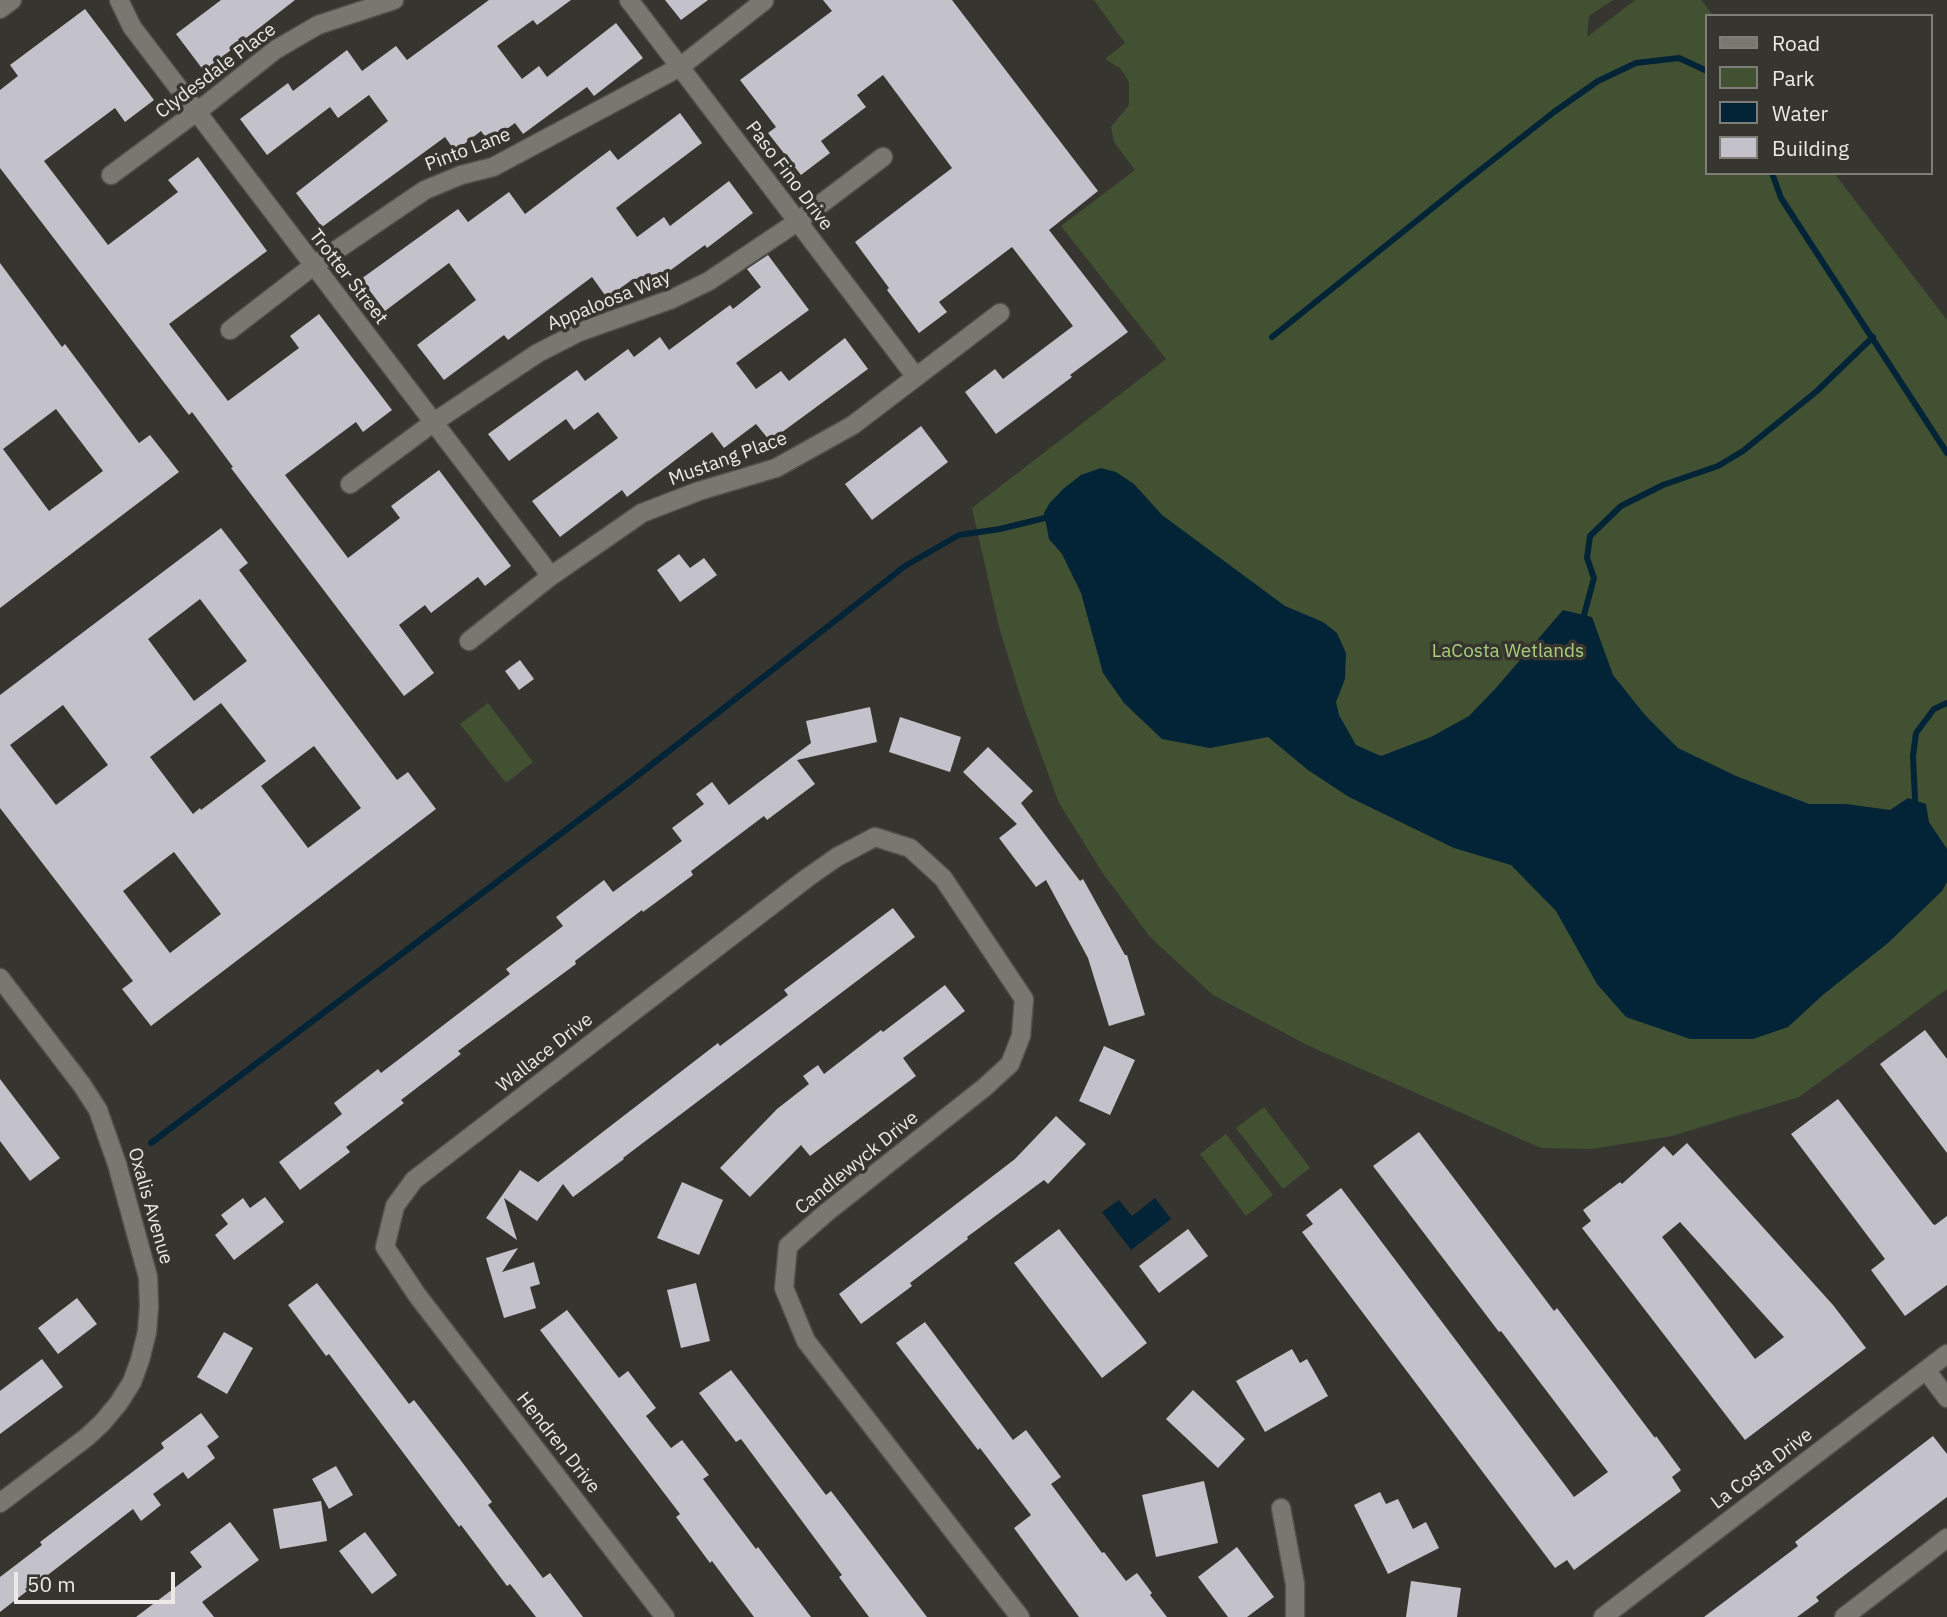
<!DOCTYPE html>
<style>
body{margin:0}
#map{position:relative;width:1947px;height:1617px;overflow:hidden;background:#37352f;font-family:"IBM Plex Sans",sans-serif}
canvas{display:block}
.legend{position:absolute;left:1705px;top:14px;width:228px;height:161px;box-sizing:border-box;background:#37352f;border:2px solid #7f7d78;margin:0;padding:9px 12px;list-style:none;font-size:21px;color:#ebeae6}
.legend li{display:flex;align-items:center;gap:14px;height:35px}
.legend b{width:35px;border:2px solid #7f7d78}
.scale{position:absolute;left:14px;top:1572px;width:161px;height:32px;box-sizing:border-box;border:4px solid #ebeae6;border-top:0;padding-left:9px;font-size:21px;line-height:24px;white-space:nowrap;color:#ebeae6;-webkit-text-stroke:5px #37352f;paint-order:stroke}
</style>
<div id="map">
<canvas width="1947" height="1617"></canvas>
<ul class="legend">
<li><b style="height:9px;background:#797870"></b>Road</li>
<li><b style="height:19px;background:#435133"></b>Park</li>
<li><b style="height:19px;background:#022436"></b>Water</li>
<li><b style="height:19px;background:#c3c2ca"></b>Building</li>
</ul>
<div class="scale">50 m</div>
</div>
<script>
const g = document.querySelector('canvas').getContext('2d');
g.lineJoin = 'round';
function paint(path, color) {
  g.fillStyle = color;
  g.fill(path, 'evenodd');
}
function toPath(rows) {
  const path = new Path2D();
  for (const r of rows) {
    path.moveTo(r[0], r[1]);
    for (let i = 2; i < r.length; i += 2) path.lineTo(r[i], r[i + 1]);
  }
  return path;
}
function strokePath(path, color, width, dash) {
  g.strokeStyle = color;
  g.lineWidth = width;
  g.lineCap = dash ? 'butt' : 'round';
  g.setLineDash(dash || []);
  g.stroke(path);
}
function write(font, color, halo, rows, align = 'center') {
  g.font = font + ' "IBM Plex Sans",sans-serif';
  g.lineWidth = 7;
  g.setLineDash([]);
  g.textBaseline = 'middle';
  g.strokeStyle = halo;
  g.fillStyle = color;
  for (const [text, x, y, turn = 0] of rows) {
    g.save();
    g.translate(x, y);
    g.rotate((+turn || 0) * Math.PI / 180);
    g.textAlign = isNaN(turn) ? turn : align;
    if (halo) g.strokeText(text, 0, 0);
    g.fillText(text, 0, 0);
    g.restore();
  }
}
paint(toPath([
 [1094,0,1613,0,1589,16,1587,37,1635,0,1701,0,1714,16,1707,16,1707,173,1834,173,1947,320,1947,989,1799,1097,1672,1136,1592,1149,1541,1148,1307,1045,1213,995,1150,937,1102,872,1059,803,1024,708,999,627,972,508,1166,359,1061,226,1135,170,1114,142,1111,127,1129,105,1129,82,1120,68,1105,59,1125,43],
 [488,703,533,762,506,783,460,724],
 [1264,1107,1310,1168,1283,1189,1236,1128],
 [1226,1134,1273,1195,1246,1216,1200,1154]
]), '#435133');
paint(toPath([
 [1101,468,1116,472,1134,484,1162,515,1285,606,1323,622,1337,633,1346,653,1345,679,1336,702,1339,715,1356,745,1381,756,1431,737,1469,716,1496,688,1563,610,1592,617,1613,675,1645,715,1678,748,1736,776,1809,804,1846,804,1890,810,1908,798,1926,804,1929,822,1947,849,1947,882,1942,891,1888,943,1824,994,1788,1027,1753,1039,1690,1039,1626,1017,1597,984,1556,911,1511,865,1454,848,1349,797,1308,770,1268,737,1210,748,1162,739,1124,703,1103,673,1081,593,1062,554,1049,539,1044,513,1049,504,1063,489,1081,475],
 [1155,1198,1171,1219,1131,1250,1102,1212,1119,1200,1132,1216]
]), '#022436');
strokePath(toPath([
 [1772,173,1781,198,1947,453],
 [1272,337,1465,182,1554,112,1598,81,1636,63,1679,58,1707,71],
 [1584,615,1594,578,1587,558,1590,536,1621,506,1663,485,1718,466,1743,451,1817,391,1873,337],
 [1915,800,1913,756,1916,733,1934,709,1947,703],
 [151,1143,632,780,905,566,959,535,1000,529,1053,516]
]), '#022436', 6);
paint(toPath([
 [221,0,295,0,204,71,176,34],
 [489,0,571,0,537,25,533,20,497,46,522,79,539,66,547,77,616,23,643,58,594,96,587,87,523,134,515,123,489,142,481,131,455,151,445,137,322,227,296,193,388,121,369,95,338,118,330,107,267,155,240,119,288,83,293,91,347,50,362,71,396,46,407,60],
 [665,0,708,0,681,20],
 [823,0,952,0,1098,191,1049,230,1128,332,1070,375,1072,377,996,434,965,392,995,369,1003,379,1073,326,1012,247,939,302,947,312,919,333,887,290,889,288,855,242,952,168,883,75,857,95,866,107,821,141,830,153,801,175,768,133,776,127,740,80,832,11],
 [85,9,154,100,125,122,115,108,44,161,108,245,178,192,168,180,198,157,267,251,169,324,228,401,299,348,290,336,319,314,392,410,363,432,356,422,285,475,348,558,400,518,391,506,439,470,511,566,485,586,478,577,431,613,425,605,399,625,434,673,404,696,231,468,233,467,192,412,189,415,0,168,0,90,18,76,10,65],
 [680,113,702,143,616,208,637,237,664,217,670,226,729,181,753,213,707,248,705,245,642,291,633,279,607,298,592,277,508,340,504,335,444,380,417,345,476,300,449,263,385,311,361,279,458,209,468,222,509,192,525,214,610,150,618,160],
 [768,255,809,310,736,363,756,389,781,371,789,381,845,338,868,369,770,441,756,424,724,448,712,432,627,497,622,490,560,537,532,501,618,438,598,412,574,430,566,419,509,461,488,434,577,370,585,381,628,349,634,357,660,337,669,350,730,305,733,309,761,287,747,269],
 [0,263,62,347,65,344,139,443,150,435,179,472,0,608],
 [56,409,103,471,49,511,3,449],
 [921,426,948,462,872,520,845,484],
 [221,528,248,563,239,570,397,780,408,772,436,809,151,1026,122,989,133,981,0,808,0,695],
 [200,599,247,661,194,701,148,639],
 [221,703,266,761,201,810,200,808,193,814,150,757],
 [63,705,108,765,56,805,10,745],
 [314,746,361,808,308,848,261,786],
 [174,852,221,914,170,953,123,891],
 [679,554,690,568,704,558,717,575,680,602,657,570],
 [520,660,534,679,519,690,505,671],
 [870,707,877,742,797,760,815,784,767,820,764,816,691,871,693,875,643,912,642,910,575,961,576,964,458,1051,461,1054,401,1100,404,1103,346,1147,350,1152,300,1190,279,1162,342,1114,334,1103,378,1069,381,1073,510,974,506,969,563,926,556,917,604,880,613,892,682,841,672,828,704,804,696,794,712,782,729,805,811,743,806,721],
 [900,717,961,737,950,772,889,752],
 [988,747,1033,791,1021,803,1080,881,1083,879,1125,955,1127,955,1145,1015,1109,1026,1088,958,1046,880,1036,887,999,838,1017,824,963,772],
 [893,908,915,937,623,1158,624,1159,573,1197,563,1184,537,1221,504,1198,517,1240,486,1218,520,1170,538,1182,718,1043,720,1046,788,995,784,990],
 [945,985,965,1011,903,1058,916,1076,810,1156,801,1145,750,1197,720,1168,777,1109,809,1084,803,1076,818,1065,824,1074,881,1030,883,1032],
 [1925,1030,1947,1059,1947,1153,1880,1064],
 [1104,1046,1135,1060,1110,1115,1079,1101],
 [0,1079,60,1158,30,1181,0,1141],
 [1838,1099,1933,1224,1935,1225,1947,1216,1947,1285,1905,1316,1871,1270,1885,1259,1791,1134],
 [1056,1116,1086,1144,1048,1184,1044,1180,967,1237,968,1239,910,1283,912,1286,861,1324,839,1294,1015,1159],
 [1419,1132,1554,1311,1557,1308,1655,1438,1656,1436,1681,1470,1672,1477,1681,1491,1574,1570,1567,1560,1555,1568,1302,1232,1313,1224,1306,1215,1341,1188,1574,1497,1608,1472,1501,1331,1499,1332,1373,1166],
 [1687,1143,1833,1305,1866,1348,1745,1440,1582,1228,1591,1221,1583,1210,1620,1182,1622,1184,1664,1146,1673,1156],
 [1680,1222,1784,1337,1755,1359,1662,1237],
 [682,1182,723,1200,699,1255,657,1238],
 [265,1197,284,1222,234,1260,215,1235,228,1224,221,1215,243,1198,250,1208],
 [1059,1229,1147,1343,1102,1378,1014,1263],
 [1188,1229,1208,1256,1159,1293,1139,1266],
 [518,1248,502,1272,534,1262,540,1284,530,1287,536,1308,504,1318,486,1258],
 [317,1283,409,1404,414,1400,459,1458,492,1502,488,1505,543,1578,550,1573,583,1617,536,1617,510,1584,507,1586,461,1525,459,1527,329,1354,326,1356,288,1305],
 [696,1283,710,1341,681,1348,667,1290],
 [77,1298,97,1324,58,1354,38,1328],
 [567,1310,619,1378,628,1371,656,1408,646,1416,671,1448,682,1440,709,1475,703,1479,756,1549,758,1547,811,1617,754,1617,712,1561,710,1563,676,1517,680,1514,540,1330],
 [925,1322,1013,1440,1026,1430,1061,1477,1051,1484,1102,1553,1104,1552,1126,1581,1137,1573,1152,1593,1150,1595,1167,1617,1079,1617,1014,1528,1031,1515,980,1448,978,1450,896,1343],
 [224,1332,253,1348,227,1394,197,1377],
 [1292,1349,1300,1363,1307,1359,1328,1396,1265,1432,1236,1381],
 [42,1359,63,1387,0,1434,0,1391],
 [731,1370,826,1495,831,1491,927,1617,869,1617,839,1577,842,1575,741,1439,736,1442,699,1393],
 [1193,1390,1245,1439,1218,1468,1166,1419],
 [201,1413,219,1437,207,1446,215,1458,188,1479,183,1472,153,1494,161,1505,141,1521,133,1509,0,1612,0,1577,42,1545,40,1542,164,1448,161,1443],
 [1933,1436,1947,1454,1947,1497,1816,1597,1819,1601,1797,1617,1704,1617,1798,1546,1795,1542],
 [336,1466,353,1495,329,1509,312,1479],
 [1204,1481,1218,1543,1156,1557,1142,1495],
 [1380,1492,1386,1504,1398,1499,1413,1529,1426,1522,1439,1548,1388,1574,1354,1505],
 [321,1501,327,1541,280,1549,273,1509],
 [230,1522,259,1560,202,1602,214,1617,136,1617,202,1567,190,1552],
 [365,1532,397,1575,372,1594,339,1551],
 [1237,1547,1274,1597,1247,1617,1228,1617,1198,1577],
 [1411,1581,1461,1588,1457,1617,1406,1617]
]), '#c3c2ca');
const minor = toPath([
 [119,0,132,27,551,576],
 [629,0,916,377],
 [0,9,12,0],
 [111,175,207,104,275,50,318,25,394,0],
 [230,330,313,266,425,190,461,175,493,167,680,67,764,1],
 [350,484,434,422,538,353,579,332,672,299,709,281,797,222,883,157],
 [469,641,551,576,642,513,699,491,776,468,853,425,1000,313],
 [0,978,82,1085,98,1110,117,1164,148,1277,149,1306,147,1332,140,1360,132,1382,118,1404,102,1423,87,1437,0,1503],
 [1926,1370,1947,1398],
 [1281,1508,1295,1584,1295,1617],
 [665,1617,417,1295,385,1247,395,1206,414,1180,807,878,837,857,875,837,910,848,943,878,1024,999,1021,1036,1010,1064,985,1087,827,1212,788,1246,784,1288,806,1341,1020,1617],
 [1603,1617,1947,1354],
 [1844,1617,1947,1538]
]);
strokePath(minor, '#53524d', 21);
strokePath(minor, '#797870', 18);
write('19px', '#ebeae6', '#37352f', [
 ["Clydesdale Place",216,71,-37],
 ["Pinto Lane",468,150,-21],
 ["Paso Fino Drive",789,176,53],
 ["Trotter Street",348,277,52],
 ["Appaloosa Way",609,301,-22],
 ["Mustang Place",728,459,-20],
 ["Wallace Drive",545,1053,-38],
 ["Candlewyck Drive",857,1163,-39],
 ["Oxalis Avenue",150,1206,74],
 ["Hendren Drive",558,1443,52],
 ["La Costa Drive",1762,1469,-37]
]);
write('19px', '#a9cf7e', '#37352f', [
 ["LaCosta Wetlands",1508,652]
]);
</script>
